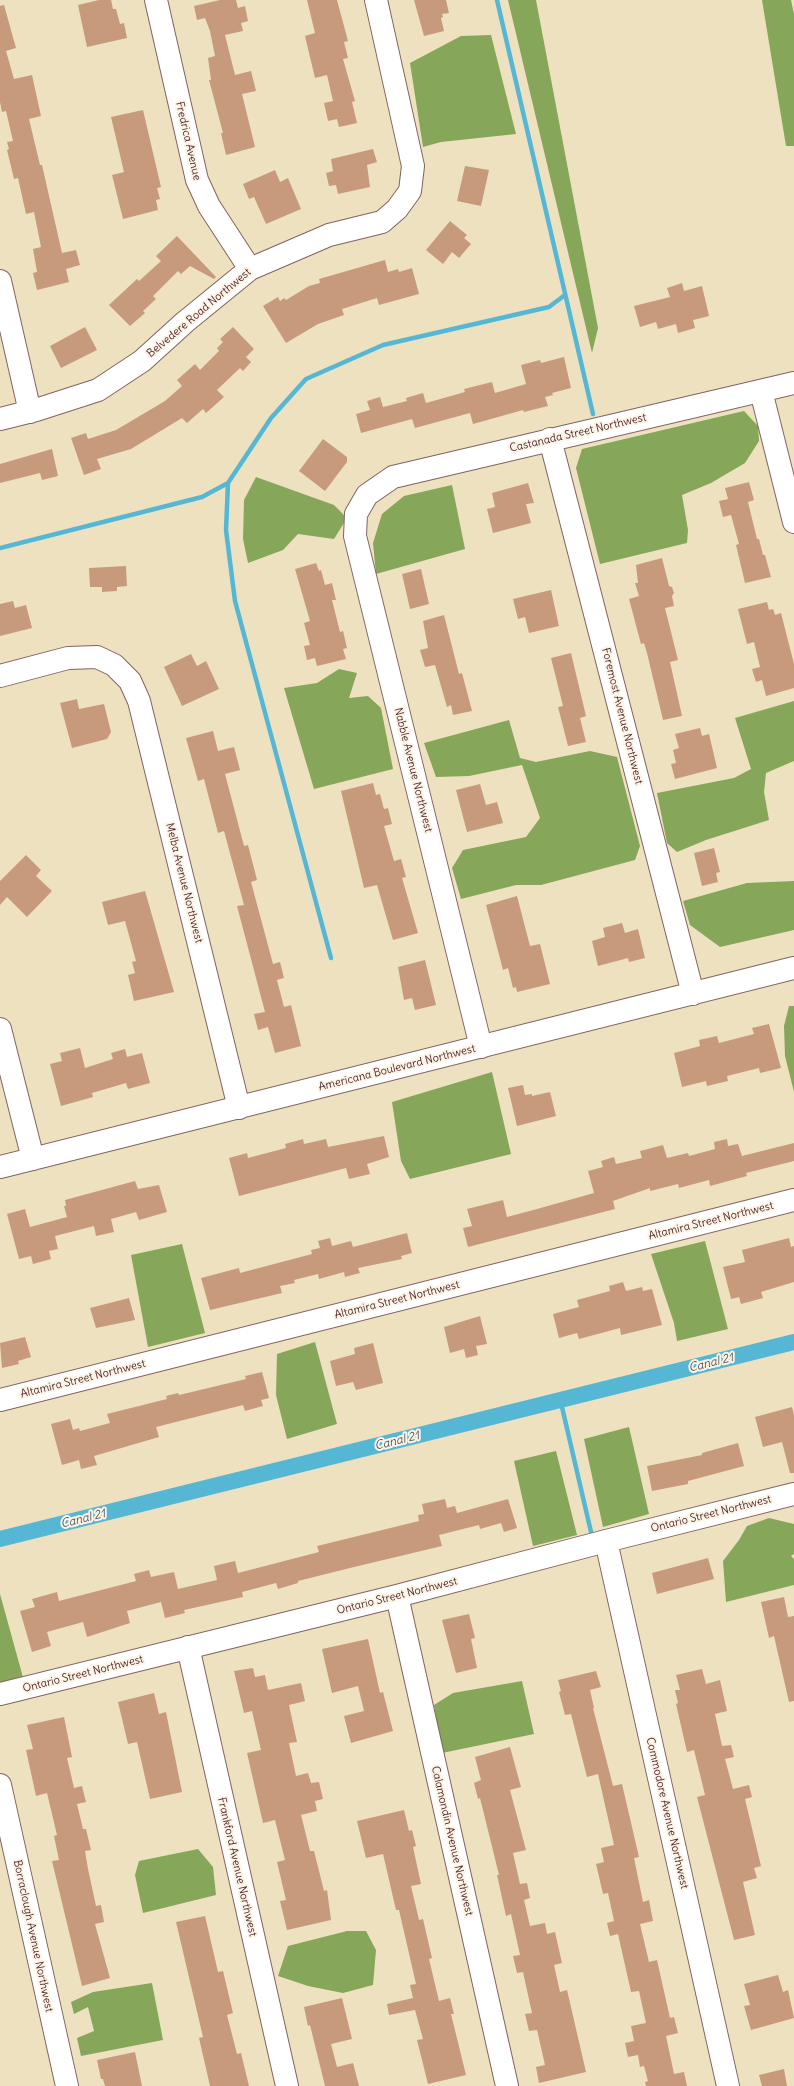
<!DOCTYPE html>
<style>
body{margin:0}
canvas{display:block;background:#eee1c0}
</style>
<canvas width="794" height="2086"></canvas>
<script>
const g = document.querySelector('canvas').getContext('2d');
g.lineJoin = 'round';
function paint(path, color) {
  g.fillStyle = color;
  g.fill(path, 'evenodd');
}
function toPath(rows) {
  const path = new Path2D();
  for (const r of rows) {
    path.moveTo(r[0], r[1]);
    for (let i = 2; i < r.length; i += 2) path.lineTo(r[i], r[i + 1]);
  }
  return path;
}
function strokePath(path, color, width, dash) {
  g.strokeStyle = color;
  g.lineWidth = width;
  g.lineCap = dash ? 'butt' : 'round';
  g.setLineDash(dash || []);
  g.stroke(path);
}
function write(font, color, halo, rows, align = 'center') {
  g.font = font + ' Delius,sans-serif';
  g.lineWidth = 4;
  g.setLineDash([]);
  g.textBaseline = 'middle';
  g.strokeStyle = halo;
  g.fillStyle = color;
  for (const [text, x, y, turn = 0] of rows) {
    g.save();
    g.translate(x, y);
    g.rotate((+turn || 0) * Math.PI / 180);
    g.textAlign = isNaN(turn) ? turn : align;
    if (halo) g.strokeText(text, 0, 0);
    g.fillText(text, 0, 0);
    g.restore();
  }
}
paint(toPath([
 [508,0,536,0,598,328,592,353],
 [762,0,791,0,794,14,794,146,786,146],
 [491,35,516,134,441,142,423,147,410,63,461,36],
 [744,411,758,426,759,441,745,463,711,483,682,495,688,530,687,543,600,564,576,468,582,449],
 [256,477,334,505,347,518,334,539,298,534,283,550,248,563,243,539,244,500],
 [452,485,465,549,376,574,373,543,382,514,404,496],
 [339,669,357,673,349,698,368,696,381,708,393,769,314,789,284,688,317,683],
 [794,701,794,761,766,773,764,792,769,820,706,840,677,852,667,843,657,793,734,778,751,769,735,718],
 [509,720,520,758,536,762,590,751,617,757,640,846,635,860,541,885,516,885,461,899,452,868,463,850,526,837,540,818,522,765,469,776,436,777,424,743],
 [794,881,794,930,720,947,690,925,683,901,747,883],
 [789,1006,794,1006,794,1092,785,1056,784,1026],
 [492,1072,511,1154,410,1179,401,1161,392,1102],
 [705,1241,728,1329,677,1341,674,1323,651,1254],
 [182,1244,205,1333,148,1347,131,1255],
 [315,1342,337,1424,287,1439,276,1395,277,1354],
 [629,1427,649,1514,603,1527,584,1439],
 [556,1451,577,1535,533,1546,514,1461],
 [769,1518,794,1524,794,1554,791,1556,794,1559,794,1585,726,1602,723,1561,739,1540,747,1526],
 [0,1594,24,1681,0,1684],
 [522,1681,534,1734,442,1753,434,1705,453,1693],
 [198,1849,213,1867,216,1895,143,1913,135,1875,139,1861],
 [347,1931,366,1931,376,1950,373,1985,343,1993,308,1986,278,1976,288,1946],
 [152,1983,163,2040,81,2056,77,2038,94,2031,88,2007,74,2014,71,2002,93,1992]
]), '#86a65a');
strokePath(toPath([
 [497,0,593,414],
 [0,548,202,497,228,483],
 [331,958,235,601,226,530,228,483,271,418,306,379,383,345,549,307,565,295],
 [562,1400,562,1407,591,1532]
]), '#55b7d4', 4.5);
strokePath(toPath([
 [0,1539,794,1342]
]), '#55b7d4', 16);
paint(toPath([
 [99,0,111,0,113,9,116,9,120,24,124,23,127,38,87,47,78,5],
 [220,0,236,0,238,8,245,6,248,21,241,23,243,31,225,35,235,75,251,71,256,91,242,94,255,147,226,155,221,133,223,133,209,80,211,80,208,58,215,56,210,31,205,18,197,20,194,6],
 [307,0,337,0,348,41,344,42,348,58,343,59,355,101,352,102,357,123,339,127,337,119,328,121,324,103,333,101,327,75,315,78,305,36,315,33],
 [414,0,446,0,449,13,442,14,443,17,441,18,444,31,424,36],
 [4,5,16,48,6,51,14,79,32,75,41,116,29,119,40,165,42,165,62,253,76,250,80,265,66,269,69,282,37,290,33,273,37,272,33,249,41,247,34,212,26,214,18,178,14,179,7,150,9,149,7,142,13,141,6,111,2,112,0,102,0,6],
 [143,110,161,187,157,188,160,199,156,200,158,210,123,219,112,175,124,172,111,117],
 [373,149,377,162,367,165,370,187,338,194,336,185,329,186,326,173,333,171,331,159],
 [465,166,489,170,481,206,457,201],
 [275,170,280,182,288,178,301,209,266,224,254,197,249,199,243,184],
 [450,221,467,235,464,238,471,244,459,258,452,252,443,264,426,250],
 [177,236,216,277,214,279,190,266,181,274,178,271,153,296,156,299,143,311,145,313,130,326,109,305,137,279,139,281,161,261,156,256],
 [385,260,388,272,398,269,399,272,412,268,419,294,379,305,377,298,342,309,344,315,318,324,286,343,263,306,278,297,280,301,284,298,286,300,309,286,320,283,319,279],
 [682,283,684,291,702,286,709,316,693,320,695,328,678,333,676,324,658,329,656,322,640,327,634,306,670,297,667,288],
 [85,327,97,350,61,368,50,346],
 [233,327,254,349,246,357,251,362,243,371,240,368,217,390,224,397,206,413,203,409,187,423,182,418,131,449,97,459,101,469,84,475,71,438,86,433,88,439,116,430,165,401,182,386,177,380,195,364,200,370,219,351,217,348,223,342,220,339],
 [564,357,571,388,552,393,553,395,545,397,548,406,524,412,523,410,473,424,470,413,415,428,412,419,361,433,356,414,370,410,367,401,380,397,383,407,407,401,406,398,423,393,426,403,465,392,464,389,492,382,495,393,526,384,521,365,540,360,541,363],
 [323,439,347,457,347,462,325,491,299,471],
 [52,449,58,476,42,480,40,473,0,483,0,464],
 [749,482,754,500,748,502,757,539,759,539,763,555,765,555,771,577,745,583,736,545,739,544,731,515,723,517,719,501,728,499,725,488],
 [528,483,534,503,526,504,531,523,493,533,487,509,495,507,492,493],
 [662,558,669,586,672,587,674,593,672,596,674,606,665,608,678,660,670,662,682,716,663,720,647,653,644,643,641,644,629,599,639,596,635,583,638,583,636,565],
 [316,563,319,571,321,570,325,585,332,583,336,600,332,600,340,632,343,631,347,648,343,649,346,659,317,666,315,658,307,660,304,646,310,645,304,623,310,621,295,569],
 [126,566,127,586,117,587,117,591,102,592,102,587,90,587,89,568],
 [421,569,429,604,410,609,402,574],
 [551,590,559,626,529,633,525,617,518,619,513,599],
 [13,601,15,608,26,605,32,628,0,636,0,604],
 [767,602,769,610,773,609,775,615,781,613,794,664,794,688,766,696,762,680,756,682,752,669,760,667,754,642,747,644,738,609],
 [444,615,459,674,462,673,472,711,453,715,451,705,447,707,435,665,425,667,420,650,428,648,423,621],
 [571,653,586,716,580,718,586,742,568,746,558,707,563,706,551,658],
 [191,654,197,666,206,661,219,689,182,706,164,667],
 [77,699,79,709,104,704,111,732,107,739,72,748,60,703],
 [700,728,702,736,709,734,717,768,675,779,671,764,676,763,673,750,679,748,675,734],
 [213,731,218,751,234,747,240,770,225,774,244,846,248,845,257,880,251,882,273,964,280,962,284,978,277,980,284,1007,291,1005,301,1046,275,1053,268,1027,258,1030,254,1014,265,1012,237,906,244,905,224,831,218,833,204,779,198,781,186,738],
 [373,783,376,795,380,794,384,809,388,808,392,824,384,826,394,861,401,859,406,877,402,878,418,933,393,940,377,885,364,888,341,791],
 [480,784,486,805,497,802,503,823,467,832,456,790],
 [714,848,720,872,716,873,718,882,702,886,694,853],
 [26,855,41,870,36,876,52,891,27,917,7,897,0,905,0,881],
 [145,891,174,992,134,1001,128,975,135,973,132,962,136,961,125,921,108,925,102,902],
 [517,896,530,946,540,944,550,984,517,992,516,987,513,988,508,968,503,970,486,905],
 [622,923,625,933,638,929,645,958,629,962,628,958,598,966,592,941,605,937,603,928],
 [425,960,436,1005,415,1010,412,998,404,1000,398,967],
 [769,1024,781,1068,760,1073,759,1068,727,1076,728,1081,707,1086,706,1081,682,1087,674,1053,700,1046,699,1040,717,1036,719,1043,754,1034,752,1028],
 [80,1048,85,1068,113,1059,111,1053,125,1049,127,1057,142,1053,150,1083,128,1089,126,1083,92,1093,93,1097,61,1106,50,1064,62,1061,60,1053],
 [523,1085,525,1095,532,1094,532,1096,550,1092,556,1116,517,1126,508,1088],
 [384,1136,389,1157,367,1164,370,1174,349,1179,346,1168,239,1196,229,1158,247,1153,248,1158,286,1148,285,1144,303,1139,304,1144,326,1139,328,1147],
 [727,1139,728,1146,738,1144,742,1156,794,1143,794,1161,746,1173,747,1176,710,1186,709,1180,679,1188,678,1184,650,1191,650,1188,613,1201,615,1209,468,1247,463,1228,472,1226,467,1209,503,1200,507,1217,537,1209,594,1193,588,1171,603,1167,601,1161,614,1157,616,1164,642,1158,640,1151,663,1145,667,1158,688,1153,689,1156,715,1149,714,1142],
 [135,1181,138,1189,159,1185,167,1212,139,1220,136,1212,111,1219,114,1232,96,1236,94,1226,55,1236,58,1249,49,1251,51,1259,33,1264,31,1256,19,1259,7,1214,25,1209,30,1227,67,1217,64,1206,66,1206,65,1200],
 [407,1233,412,1253,401,1256,402,1259,358,1268,360,1273,345,1277,344,1272,319,1279,318,1274,294,1280,295,1283,280,1286,282,1293,210,1310,201,1278,239,1268,240,1273,312,1254,311,1250,320,1248,318,1241,330,1238,332,1246,351,1241,353,1247],
 [789,1238,791,1247,794,1246,794,1282,761,1292,763,1298,741,1304,739,1297,731,1299,723,1267,745,1262,742,1250],
 [623,1282,626,1291,642,1287,643,1291,652,1289,662,1325,621,1335,620,1328,579,1339,577,1333,559,1338,553,1314,579,1307,577,1300,610,1291,609,1286],
 [129,1298,135,1320,96,1328,90,1308],
 [480,1316,487,1344,476,1346,478,1355,466,1358,464,1349,450,1353,444,1327],
 [25,1337,31,1357,18,1361,19,1364,2,1368,0,1343],
 [373,1343,383,1383,356,1390,353,1382,336,1386,330,1361,355,1354,354,1348],
 [262,1372,269,1398,261,1400,263,1406,245,1411,243,1405,156,1427,159,1437,94,1456,97,1465,81,1469,79,1460,62,1465,51,1424,70,1419,73,1430,79,1428,80,1431,110,1423,107,1414,167,1399,166,1396,178,1393,179,1395,246,1379,245,1376],
 [792,1407,794,1415,794,1473,790,1473,782,1442,763,1447,755,1417],
 [738,1443,744,1466,688,1481,688,1484,652,1491,647,1466,702,1455,702,1453],
 [445,1499,447,1508,455,1506,457,1513,508,1499,517,1528,504,1532,501,1523,480,1529,479,1525,439,1535,442,1546,350,1568,298,1581,298,1583,278,1589,276,1583,242,1592,243,1597,184,1610,185,1613,165,1618,161,1602,127,1611,130,1623,87,1637,83,1622,47,1632,51,1646,32,1652,20,1611,35,1607,32,1599,57,1592,59,1601,136,1581,134,1574,149,1570,151,1577,174,1572,178,1589,217,1580,214,1566,235,1561,238,1573,319,1552,317,1546,419,1521,418,1515,424,1514,422,1504],
 [708,1558,714,1579,657,1594,652,1573],
 [784,1597,788,1617,794,1616,794,1701,789,1702,774,1636,769,1638,761,1602],
 [469,1614,475,1638,471,1639,477,1668,456,1673,442,1620],
 [368,1639,380,1693,383,1692,393,1731,351,1743,344,1716,364,1711,358,1686,332,1693,322,1649],
 [253,1668,255,1677,265,1675,268,1690,301,1683,305,1701,289,1705,297,1742,289,1743,296,1776,308,1773,311,1783,319,1782,323,1799,315,1801,317,1811,301,1815,310,1851,314,1851,324,1891,327,1890,331,1920,287,1930,280,1901,286,1900,277,1862,285,1860,275,1820,263,1823,247,1753,261,1750,252,1711,244,1713,234,1671],
 [702,1669,706,1684,720,1680,727,1711,715,1714,722,1746,731,1745,734,1757,725,1759,733,1789,749,1785,752,1797,745,1799,761,1866,754,1868,757,1878,743,1882,755,1935,734,1940,697,1797,705,1795,694,1750,687,1752,676,1704,678,1703,675,1690,680,1690,676,1675],
 [596,1671,601,1687,590,1690,594,1708,593,1708,613,1786,622,1784,639,1857,634,1858,643,1902,649,1900,653,1921,640,1924,649,1962,657,1960,670,2018,674,2017,678,2033,666,2036,674,2074,684,2072,687,2086,646,2086,645,2082,648,2081,644,2066,640,2067,638,2055,628,2057,625,2043,634,2041,631,2026,646,2023,639,1991,631,1992,618,1934,610,1936,607,1923,614,1921,608,1893,603,1894,596,1864,604,1862,601,1848,614,1845,598,1774,587,1777,571,1714,565,1715,559,1692,561,1691,558,1680],
 [154,1693,159,1714,166,1712,182,1792,150,1799,137,1742,128,1744,118,1702],
 [64,1717,72,1757,67,1758,74,1788,82,1786,86,1802,77,1804,83,1829,86,1829,91,1850,85,1851,88,1869,96,1906,101,1905,104,1922,95,1924,110,1978,82,1986,52,1861,59,1860,54,1836,57,1835,47,1793,36,1796,26,1750,33,1749,27,1725],
 [510,1747,521,1787,510,1790,526,1850,513,1853,520,1884,527,1883,530,1898,524,1900,530,1926,545,1923,547,1934,555,1932,562,1963,554,1965,560,1992,567,1990,586,2072,539,2083,536,2067,545,2065,537,2030,529,2031,525,2014,532,2013,523,1972,517,1973,513,1956,520,1955,511,1914,506,1916,497,1875,499,1875,480,1798,478,1799,474,1783,481,1780,475,1757],
 [404,1810,409,1831,412,1830,416,1846,413,1847,421,1884,411,1886,419,1920,423,1919,432,1958,429,1959,439,2001,450,1998,454,2014,451,2014,466,2075,428,2084,417,2040,423,2039,415,2010,389,2015,387,2004,413,1998,410,1985,416,1984,399,1910,396,1910,383,1854,366,1858,357,1821],
 [205,1916,218,1972,223,1971,233,2013,227,2015,237,2054,241,2053,249,2086,210,2086,199,2038,203,2037,176,1922],
 [778,1975,783,1992,788,1990,794,2018,751,2030,744,2006,750,2005,744,1984],
 [342,1998,352,2039,331,2044,337,2067,353,2063,359,2086,325,2086,310,2025,308,2026,304,2007],
 [135,2052,142,2086,105,2086,103,2079,101,2079,97,2060],
 [784,2069,787,2086,762,2086,759,2075]
]), '#c79a7c');
const minor = toPath([
 [156,0,197,180,209,206,250,269],
 [0,281,30,412],
 [761,391,794,522],
 [0,419,36,410,98,390,142,361,185,322,250,269,329,235,382,222,397,209,410,191,413,166,376,0],
 [550,439,693,994],
 [0,676,68,658,97,657,114,665,130,681,139,701,239,1108],
 [0,1029,33,1159],
 [481,1047,355,536,356,514,367,495,393,477,794,383],
 [0,1167,794,968],
 [0,1400,794,1200],
 [606,1541,728,2086],
 [397,1596,507,2086],
 [188,1647,287,2086],
 [0,1694,397,1596,606,1541,794,1494],
 [0,1785,67,2086]
]);
strokePath(minor, '#83635f', 24);
strokePath(minor, '#fff', 22);
write('11px', '#4a1f2b', '#fcf5e5', [
 ["Fredrica Avenue",188,141,77],
 ["Belvedere Road Northwest",199,313,-40],
 ["Castanada Street Northwest",578,433,-13],
 ["Foremost Avenue Northwest",622,716,76],
 ["Nabble Avenue Northwest",413,770,76],
 ["Melba Avenue Northwest",184,883,76],
 ["Americana Boulevard Northwest",397,1068,-14],
 ["Altamira Street Northwest",711,1221,-14],
 ["Altamira Street Northwest",397,1300,-14],
 ["Altamira Street Northwest",83,1379,-14],
 ["Ontario Street Northwest",711,1514,-14],
 ["Ontario Street Northwest",397,1596,-14],
 ["Ontario Street Northwest",83,1674,-14],
 ["Commodore Avenue Northwest",667,1813,77],
 ["Calamondin Avenue Northwest",452,1841,77],
 ["Frankford Avenue Northwest",237,1867,77],
 ["Borraclough Avenue Northwest",33,1936,78]
]);
write('italic 12px', '#4e5466', '#fcf5e5', [
 ["Canal 21",711,1363,-14],
 ["Canal 21",397,1441,-14],
 ["Canal 21",83,1519,-14]
]);
</script>
